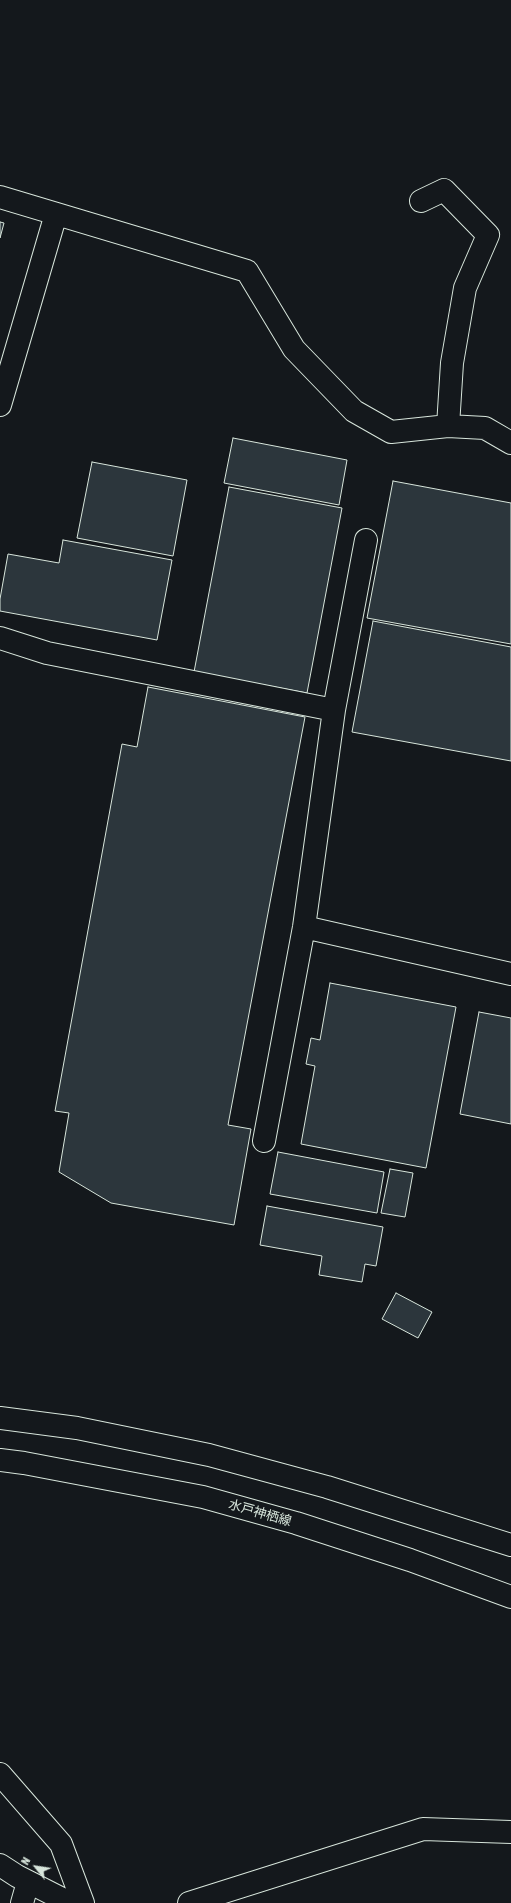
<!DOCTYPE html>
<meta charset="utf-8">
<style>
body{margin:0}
#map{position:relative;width:511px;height:1903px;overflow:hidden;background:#14181c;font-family:"Asap Condensed",sans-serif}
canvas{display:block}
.north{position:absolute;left:16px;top:1847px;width:40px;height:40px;-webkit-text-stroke:3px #14181c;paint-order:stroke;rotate:300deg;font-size:11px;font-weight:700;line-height:16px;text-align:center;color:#d8e6dc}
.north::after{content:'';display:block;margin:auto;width:14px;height:18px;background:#d8e6dc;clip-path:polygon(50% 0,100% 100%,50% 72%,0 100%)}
</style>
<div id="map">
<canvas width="511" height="1903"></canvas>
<div class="north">N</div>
</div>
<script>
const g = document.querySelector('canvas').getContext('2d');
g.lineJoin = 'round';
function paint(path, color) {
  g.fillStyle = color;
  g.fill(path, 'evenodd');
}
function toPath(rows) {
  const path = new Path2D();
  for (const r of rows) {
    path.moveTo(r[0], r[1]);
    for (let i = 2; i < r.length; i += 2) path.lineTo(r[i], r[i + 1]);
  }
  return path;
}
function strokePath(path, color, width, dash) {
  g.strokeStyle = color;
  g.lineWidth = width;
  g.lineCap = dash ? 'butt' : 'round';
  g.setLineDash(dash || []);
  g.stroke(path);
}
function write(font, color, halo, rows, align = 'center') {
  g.font = font + ' "Asap Condensed","Noto Sans JP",sans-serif';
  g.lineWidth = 3;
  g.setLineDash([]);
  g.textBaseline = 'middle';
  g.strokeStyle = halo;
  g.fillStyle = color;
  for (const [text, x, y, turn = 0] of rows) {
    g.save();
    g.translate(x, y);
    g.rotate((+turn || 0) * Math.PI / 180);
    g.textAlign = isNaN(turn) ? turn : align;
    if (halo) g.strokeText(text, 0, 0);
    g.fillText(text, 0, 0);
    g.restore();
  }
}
const building = toPath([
 [0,222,4,223,0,238,0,222],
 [233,438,347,460,339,505,224,483,233,438],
 [92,462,187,480,173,556,77,538,92,462],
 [393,481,511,503,511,644,367,618,393,481],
 [229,487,342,508,307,693,194,672,229,487],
 [63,540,172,560,157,640,0,611,0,599,8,554,59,563,63,540],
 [373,621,511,647,511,761,352,732,373,621],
 [148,687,305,717,228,1125,251,1129,234,1225,111,1203,59,1172,69,1113,55,1111,122,744,137,747,148,687],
 [330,983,456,1007,426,1168,301,1144,315,1066,306,1064,311,1038,320,1040,330,983],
 [479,1012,511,1018,511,1124,460,1114,479,1012],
 [278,1152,384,1172,377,1213,270,1194,278,1152],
 [390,1169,413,1173,405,1217,381,1213,390,1169],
 [267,1206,383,1227,376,1266,365,1264,362,1282,319,1275,322,1256,260,1245,267,1206],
 [396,1293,432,1312,418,1338,382,1319,396,1293]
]);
paint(building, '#2c363c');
strokePath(building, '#d8e6dc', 1);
const minor = toPath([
 [0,197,247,271,294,349,354,411,391,432,448,426,485,428,511,443],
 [421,201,444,190,488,235,465,288,452,363,448,426],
 [0,405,56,214],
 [0,638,47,653,334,710],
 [304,927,511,974],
 [264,1141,304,927,334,710,366,540],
 [0,1774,61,1844,83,1903],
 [0,1865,17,1876,70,1903],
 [22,1903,28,1882],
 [189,1903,423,1829,511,1832]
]);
const major = toPath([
 [0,1418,77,1428,209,1455,327,1487,511,1545],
 [0,1460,24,1463,203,1497,296,1523,410,1560,511,1597]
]);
strokePath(minor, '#d8e6dc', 24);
strokePath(major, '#d8e6dc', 24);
strokePath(minor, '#14181c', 22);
strokePath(major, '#14181c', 22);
write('13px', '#d8e6dc', '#14181c', [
 ["水戸神栖線",260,1513,16]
]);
</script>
